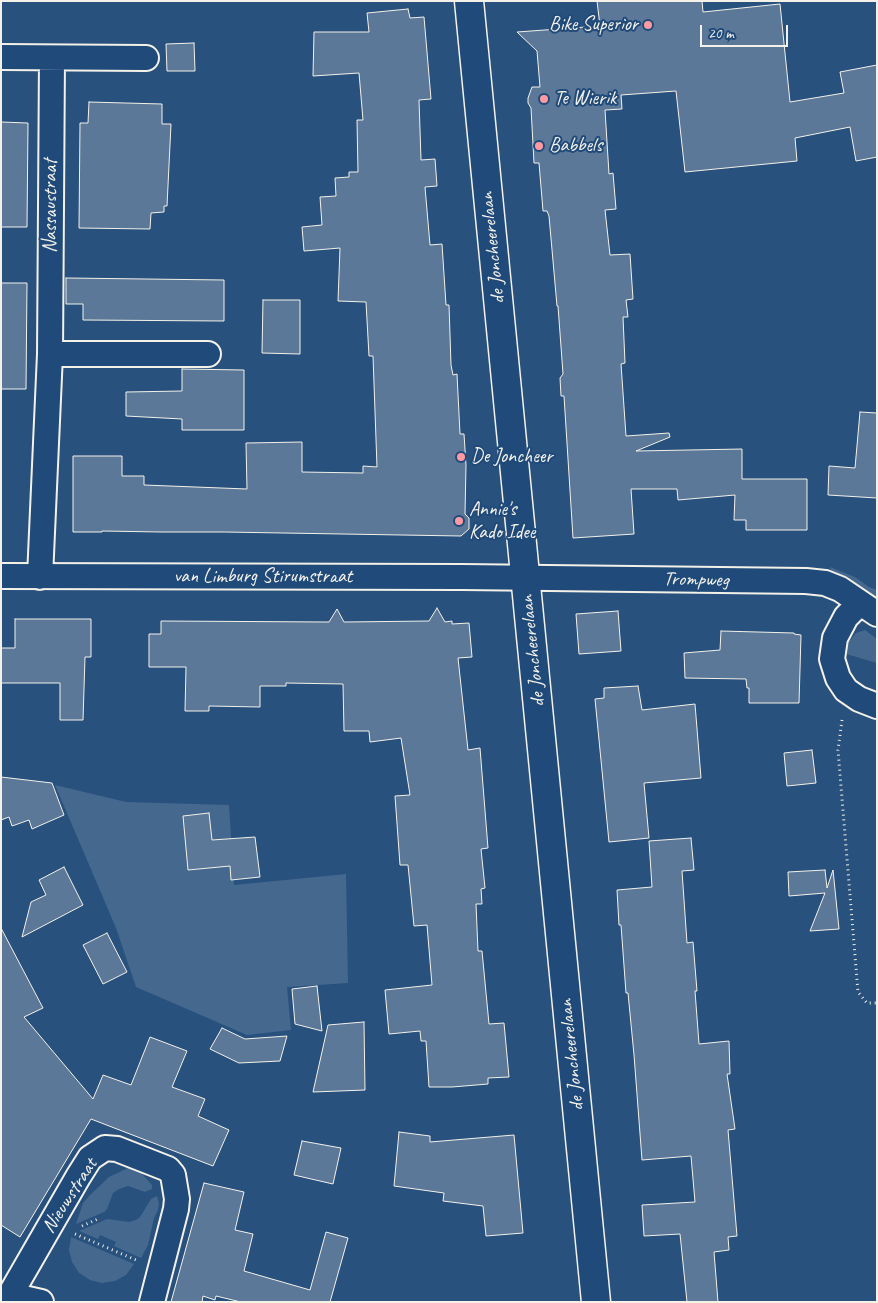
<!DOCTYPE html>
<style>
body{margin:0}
#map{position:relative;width:878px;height:1303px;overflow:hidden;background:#28517e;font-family:Caveat,sans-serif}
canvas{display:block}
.frame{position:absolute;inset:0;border:2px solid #f4f1e8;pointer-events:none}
.scale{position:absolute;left:700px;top:25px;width:88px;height:22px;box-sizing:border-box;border:2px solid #f4f1e8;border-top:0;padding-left:6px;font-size:15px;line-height:18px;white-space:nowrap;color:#f4f1e8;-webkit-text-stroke:4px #1f4a7a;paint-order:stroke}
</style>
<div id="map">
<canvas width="878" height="1303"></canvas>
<div class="frame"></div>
<div class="scale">20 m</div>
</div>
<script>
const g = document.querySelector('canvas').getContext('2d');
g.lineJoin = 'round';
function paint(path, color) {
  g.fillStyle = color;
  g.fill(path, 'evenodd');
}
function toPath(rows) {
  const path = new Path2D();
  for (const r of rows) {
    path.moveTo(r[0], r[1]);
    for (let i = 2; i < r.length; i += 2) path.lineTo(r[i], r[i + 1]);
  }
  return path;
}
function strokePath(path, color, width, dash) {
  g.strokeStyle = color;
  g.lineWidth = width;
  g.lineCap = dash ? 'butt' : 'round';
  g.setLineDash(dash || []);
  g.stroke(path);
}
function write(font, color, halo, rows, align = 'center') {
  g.font = font + ' Caveat,sans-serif';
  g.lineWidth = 4;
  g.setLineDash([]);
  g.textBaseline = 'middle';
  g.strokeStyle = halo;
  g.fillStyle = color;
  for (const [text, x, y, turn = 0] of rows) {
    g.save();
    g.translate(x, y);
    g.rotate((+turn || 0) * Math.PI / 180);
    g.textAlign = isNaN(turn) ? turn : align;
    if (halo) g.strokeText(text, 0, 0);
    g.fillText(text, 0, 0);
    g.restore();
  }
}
paint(toPath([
 [830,567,855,577,869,587,877,590,877,597,854,583,831,570],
 [865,630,877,639,877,663,846,654,848,643,856,633],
 [55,785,126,802,229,805,234,885,346,874,348,983,287,987,291,1030,247,1035,136,987,116,928],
 [128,1168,142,1174,152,1185,152,1189,145,1192,128,1186,119,1189,113,1193,107,1209,104,1212,76,1224,83,1203,89,1196,109,1177],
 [157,1196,159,1203,158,1210,154,1218,148,1245,141,1258,114,1246,116,1242,100,1235,98,1239,79,1231,107,1219,129,1222,136,1220,140,1217,151,1199],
 [71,1237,134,1264,126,1275,115,1281,102,1283,90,1280,79,1273,72,1262,69,1250]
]), '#45688e');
const building = toPath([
 [597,1,702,1,703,12,780,4,790,102,844,93,840,72,877,65,877,157,856,161,850,127,795,138,797,161,685,172,676,91,621,95,622,109,605,110,609,174,613,173,616,209,605,210,610,255,630,254,633,299,626,300,628,317,623,317,625,363,621,364,626,436,669,433,670,437,636,451,742,449,742,479,807,479,807,530,746,530,746,520,734,520,735,495,678,500,677,489,631,489,634,534,573,538,564,396,561,396,560,378,563,374,558,306,557,306,549,216,547,211,543,211,539,163,534,163,531,108,528,103,528,98,532,87,540,87,537,51,517,32,600,26,597,1],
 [408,9,410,18,424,17,431,99,419,100,421,160,435,159,437,186,425,187,430,245,442,244,446,305,449,305,451,365,453,375,457,374,460,434,464,434,466,465,465,514,469,518,469,529,461,536,224,532,161,532,102,531,102,532,73,532,73,456,122,456,122,476,144,476,144,485,247,489,246,443,302,442,302,472,363,473,363,466,377,467,373,356,369,356,366,302,338,301,340,248,304,251,302,227,322,225,320,197,336,196,335,178,349,177,349,172,358,172,357,120,363,120,359,73,313,76,314,32,369,32,367,13,408,9],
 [194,43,195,71,167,71,166,44,194,43],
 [89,102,162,104,162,124,171,124,167,206,164,206,164,212,151,213,150,229,79,228,80,123,88,123,89,102],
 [1,122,28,123,27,227,1,227,1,122],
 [66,278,224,280,224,321,83,320,83,304,66,304,66,278],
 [1,283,27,283,26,389,1,389,1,283],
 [263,300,300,300,300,354,262,353,263,300],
 [182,369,244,370,244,430,182,430,182,419,126,416,126,392,182,391,182,369],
 [860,412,877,413,877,498,828,495,829,466,855,468,860,412],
 [437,608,445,622,452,621,452,624,469,623,472,657,458,658,468,750,480,748,488,848,481,849,485,888,481,889,482,904,476,904,478,951,482,951,489,1024,504,1023,509,1077,488,1078,488,1084,452,1087,429,1087,426,1041,421,1041,420,1031,389,1034,385,990,432,985,427,925,414,926,408,865,400,865,395,796,410,795,401,738,370,742,369,731,344,731,343,684,286,683,286,686,260,686,260,707,209,706,209,711,185,711,186,667,149,667,149,634,161,634,161,621,329,622,337,609,344,622,429,621,437,608],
 [618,611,621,651,579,654,576,614,618,611],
 [15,619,91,619,91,657,85,657,83,720,60,720,60,683,1,683,1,648,15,648,15,619],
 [721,631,794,633,794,634,801,635,799,703,749,703,749,688,747,688,746,679,685,678,684,653,720,650,721,631],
 [638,686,642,710,695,704,701,778,644,783,649,838,609,842,595,699,604,698,604,688,638,686],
 [812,750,816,783,787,786,784,753,812,750],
 [1,777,52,783,64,815,32,829,29,820,12,826,9,817,1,820,1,777],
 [209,813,212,840,255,837,260,877,231,880,230,866,188,870,183,816,209,813],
 [691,838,694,870,682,871,687,943,693,942,697,991,695,991,699,1044,729,1041,730,1074,727,1074,735,1129,728,1130,737,1236,728,1237,729,1250,714,1252,718,1302,687,1302,680,1234,644,1236,642,1205,695,1202,691,1156,642,1160,634,1055,628,993,626,993,621,925,619,925,617,890,652,887,649,841,691,838],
 [64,867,83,905,22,937,31,902,46,895,39,880,64,867],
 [825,870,827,888,833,870,839,929,810,931,825,893,789,896,788,872,825,870],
 [1,928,43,1008,24,1017,93,1099,103,1075,131,1085,150,1037,187,1051,172,1087,205,1099,198,1116,229,1130,213,1166,91,1119,20,1237,1,1225,1,928],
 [107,933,127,972,103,984,83,945,107,933],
 [317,986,322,1031,295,1024,292,989,317,986],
 [364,1022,365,1090,313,1092,328,1025,364,1022],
 [222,1028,245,1039,287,1036,280,1061,239,1063,210,1049,222,1028],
 [399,1132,430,1136,430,1142,514,1135,523,1233,486,1236,483,1206,443,1201,444,1193,394,1186,399,1132],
 [302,1141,341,1148,333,1184,294,1175,302,1141],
 [204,1183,244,1192,235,1230,253,1234,244,1271,310,1290,326,1232,348,1238,330,1302,241,1302,216,1296,215,1300,203,1296,202,1302,171,1302,204,1183]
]);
paint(building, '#5b7899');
strokePath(building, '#f4f1e8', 1);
const minor = toPath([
 [1,57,146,58],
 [50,354,208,354],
 [1,576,462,577,806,581,825,583,840,589,877,614],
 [40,577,50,354,52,58],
 [860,603,846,617,835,638,832,659,838,678,846,690,859,699,877,706],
 [41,1302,10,1295,78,1177,90,1158,105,1148,117,1149,168,1169,173,1175,177,1199,176,1209,152,1302]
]);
const secondary = toPath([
 [469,1,596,1302]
]);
strokePath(minor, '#f4f1e8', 28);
strokePath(secondary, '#f4f1e8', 31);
strokePath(toPath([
 [842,720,838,750,858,992,867,1003,877,1003],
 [82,1226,100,1218],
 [75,1234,136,1260]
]), '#f4f1e8', 3, [1, 4]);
strokePath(minor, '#1f4a7a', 24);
strokePath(secondary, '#1f4a7a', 28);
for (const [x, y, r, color] of [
 [648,25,5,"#ff9aa2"],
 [544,99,5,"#ff9aa2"],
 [539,146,5,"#ff9aa2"],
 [461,457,5,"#ff9aa2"],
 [459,521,5,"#ff9aa2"]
]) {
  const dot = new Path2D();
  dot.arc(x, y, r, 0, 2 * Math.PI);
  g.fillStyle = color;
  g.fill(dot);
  strokePath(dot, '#1f4a7a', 2);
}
write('20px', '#f4f1e8', '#1f4a7a', [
 ["Bike Superior",638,25,"right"],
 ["Te Wierik",554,99],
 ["Babbels",549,146],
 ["De Joncheer",471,457],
 ["Annie's",469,510],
 ["Kado Idee",469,533]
], 'left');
write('20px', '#f4f1e8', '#1f4a7a', [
 ["Nassaustraat",51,206,-90],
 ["de Joncheerelaan",493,248,-96],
 ["van Limburg Stirumstraat",263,577],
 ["Trompweg",696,580,1],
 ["de Joncheerelaan",533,651,-96],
 ["de Joncheerelaan",572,1055,-96],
 ["Nieuwstraat",70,1196,-57]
]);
</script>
